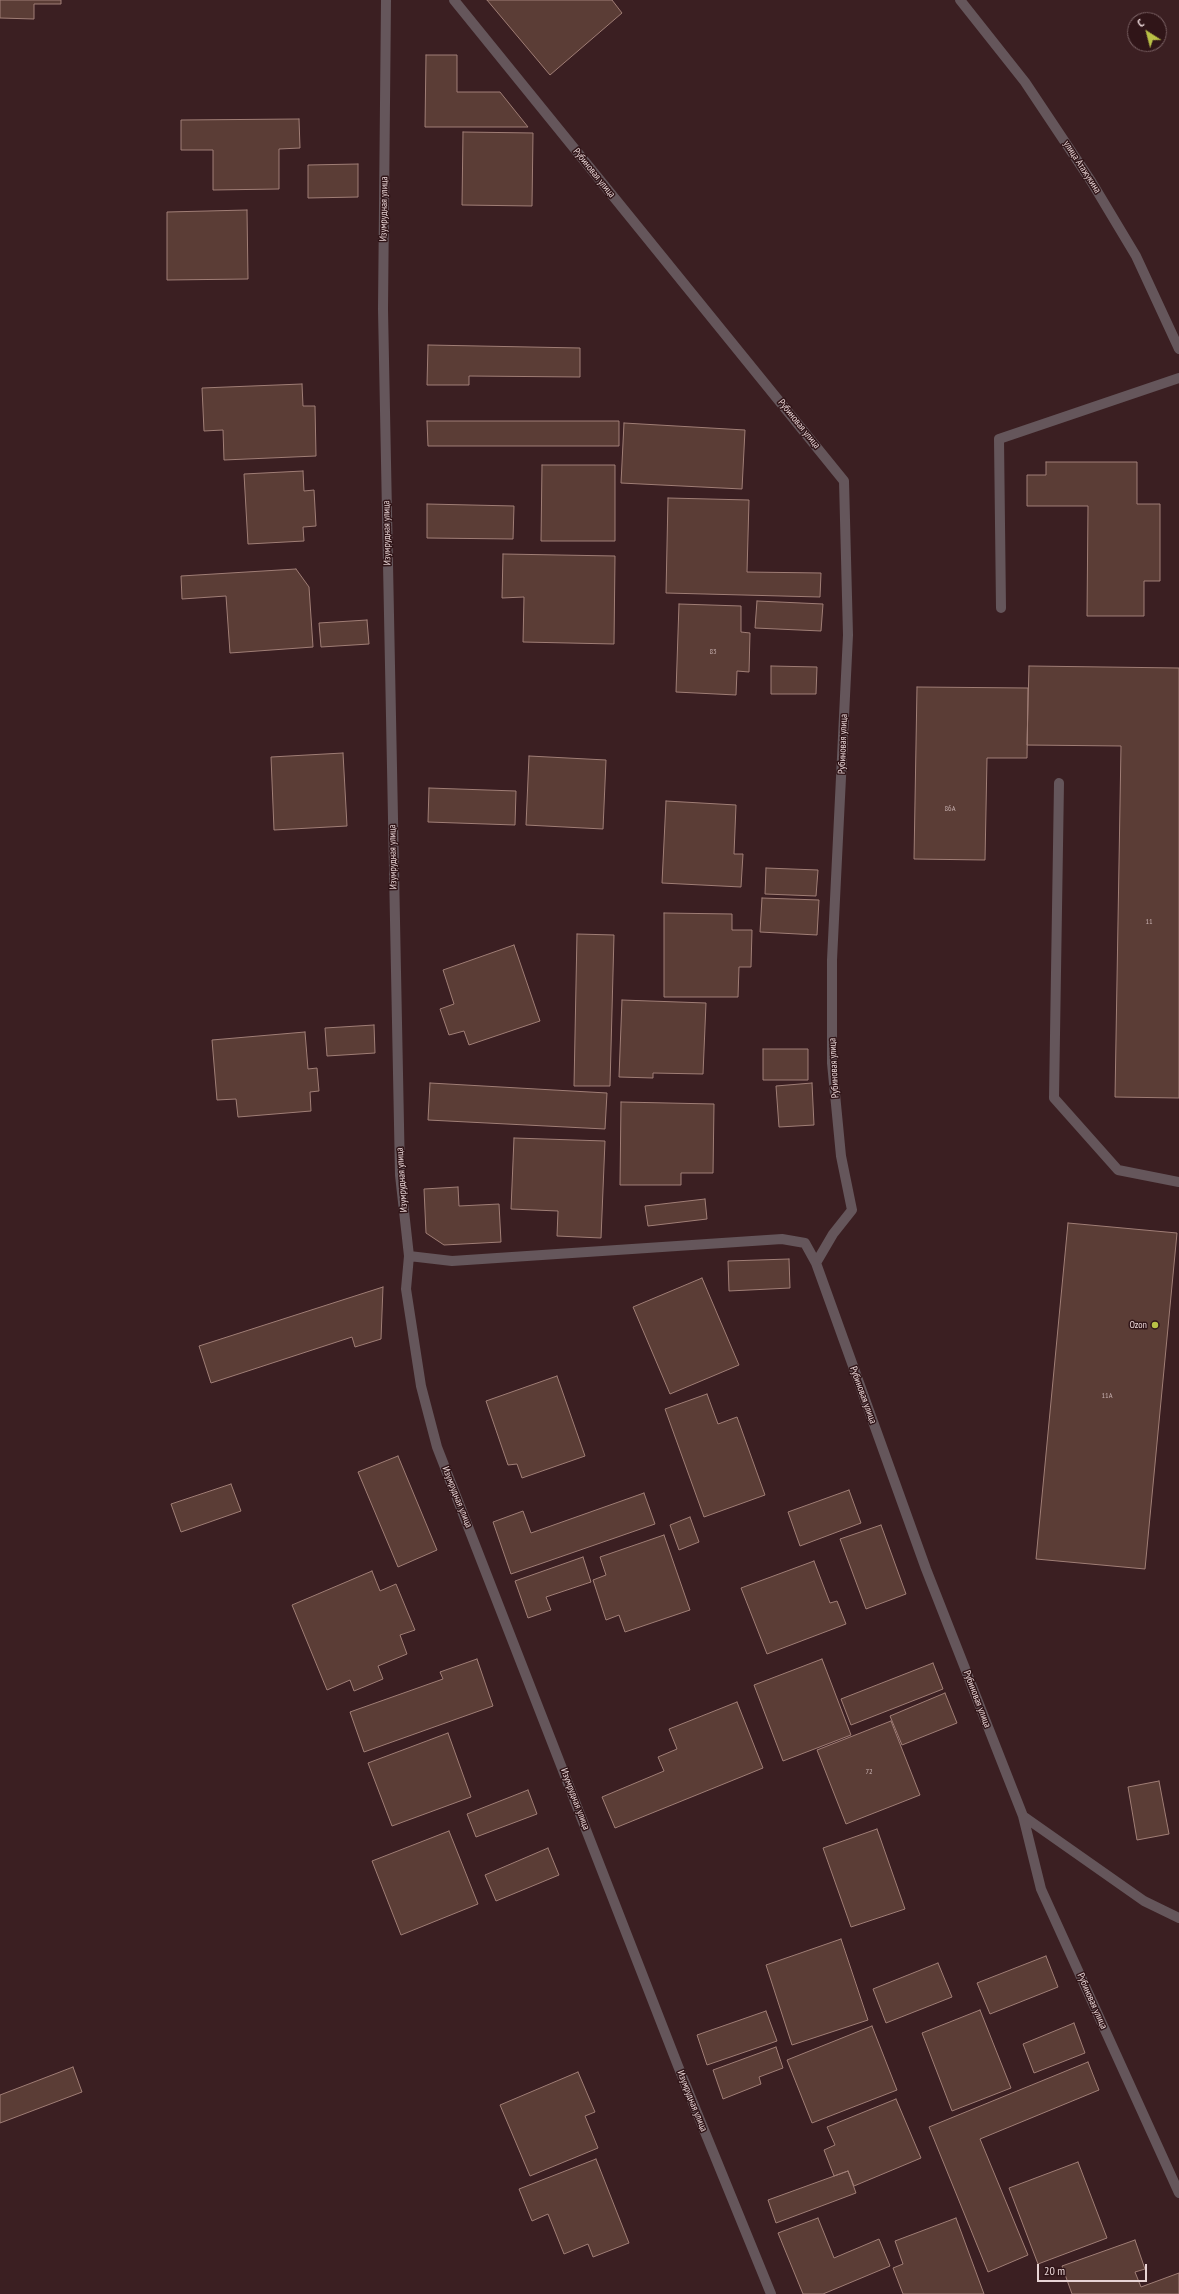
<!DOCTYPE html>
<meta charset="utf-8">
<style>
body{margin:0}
#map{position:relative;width:1179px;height:2294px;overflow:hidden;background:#3b1f22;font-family:"PT Sans Narrow",sans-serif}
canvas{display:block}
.north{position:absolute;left:1127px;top:12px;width:40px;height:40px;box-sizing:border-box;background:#301518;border:1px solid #7a6164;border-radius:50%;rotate:324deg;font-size:11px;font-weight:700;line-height:16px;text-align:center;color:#e8d4d5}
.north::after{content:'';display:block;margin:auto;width:14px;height:18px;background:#b9c046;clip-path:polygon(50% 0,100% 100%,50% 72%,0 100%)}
.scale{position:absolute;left:1037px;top:2264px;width:110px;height:18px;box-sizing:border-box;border:2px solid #e8d4d5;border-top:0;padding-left:5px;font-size:12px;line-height:14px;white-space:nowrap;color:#e8d4d5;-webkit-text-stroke:3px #301518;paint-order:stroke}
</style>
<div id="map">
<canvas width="1179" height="2294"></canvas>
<div class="north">С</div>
<div class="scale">20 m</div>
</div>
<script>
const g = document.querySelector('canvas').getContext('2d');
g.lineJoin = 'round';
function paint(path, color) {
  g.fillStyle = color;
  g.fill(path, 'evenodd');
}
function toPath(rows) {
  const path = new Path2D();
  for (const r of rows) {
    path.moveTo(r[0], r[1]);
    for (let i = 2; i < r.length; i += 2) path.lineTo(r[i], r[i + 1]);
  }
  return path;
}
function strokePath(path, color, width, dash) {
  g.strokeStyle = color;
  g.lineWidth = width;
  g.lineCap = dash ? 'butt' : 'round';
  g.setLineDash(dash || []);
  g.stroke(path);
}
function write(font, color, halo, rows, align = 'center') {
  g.font = font + ' "PT Sans Narrow",sans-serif';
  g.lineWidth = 3;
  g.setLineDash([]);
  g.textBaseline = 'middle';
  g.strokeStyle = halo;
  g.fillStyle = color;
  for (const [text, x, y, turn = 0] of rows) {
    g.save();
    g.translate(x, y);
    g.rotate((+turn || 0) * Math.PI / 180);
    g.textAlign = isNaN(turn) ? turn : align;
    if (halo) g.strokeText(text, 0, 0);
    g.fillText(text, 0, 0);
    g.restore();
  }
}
const building = toPath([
 [0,0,61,0,61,4,34,4,34,19,0,18,0,0],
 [487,0,612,0,622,13,550,75,487,0],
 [426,55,457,55,457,92,500,92,528,127,425,127,426,55],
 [299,119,300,148,279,149,279,189,213,190,213,150,181,150,181,120,299,119],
 [463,132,533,133,532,206,462,205,463,132],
 [358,164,358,197,308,198,308,165,358,164],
 [247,210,248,279,167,280,167,212,247,210],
 [428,345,580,348,580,377,469,376,469,385,427,385,428,345],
 [302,384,303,406,315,406,316,456,224,460,223,430,204,431,202,388,302,384],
 [427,421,619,421,619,446,428,446,427,421],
 [624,423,745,430,742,489,621,483,624,423],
 [1046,462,1137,462,1137,504,1160,504,1160,581,1144,581,1144,616,1087,616,1088,506,1027,506,1027,475,1046,475,1046,462],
 [542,465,615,465,615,541,541,541,542,465],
 [303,471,304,491,314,490,316,526,303,527,304,541,248,544,244,474,303,471],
 [668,498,749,500,747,572,821,573,820,597,666,593,668,498],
 [427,504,514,506,513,539,427,538,427,504],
 [503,554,615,556,614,644,523,642,524,597,502,598,503,554],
 [296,569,309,587,313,647,230,653,226,596,182,599,181,576,296,569],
 [757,601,823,604,821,631,755,628,757,601],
 [679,604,741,606,741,632,750,633,749,672,737,671,736,695,676,692,679,604],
 [367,620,369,644,321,647,319,623,367,620],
 [771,666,817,667,816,694,771,694,771,666],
 [1029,666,1179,668,1179,1098,1115,1097,1121,746,1027,745,1029,666],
 [917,687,1028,688,1027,758,987,758,985,860,914,859,917,687],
 [343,753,347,826,274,830,271,757,343,753],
 [529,756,606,760,603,829,526,825,529,756],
 [429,788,516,791,515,825,428,822,429,788],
 [666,801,736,805,734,854,743,854,741,887,662,883,666,801],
 [766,868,818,870,816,896,765,894,766,868],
 [762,898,819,900,817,935,760,932,762,898],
 [664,913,732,914,732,930,752,930,751,967,739,967,738,997,664,997,664,913],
 [577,934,614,935,610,1086,574,1086,577,934],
 [514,945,540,1021,469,1045,464,1031,449,1035,440,1009,454,1004,443,970,514,945],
 [622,1000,706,1003,703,1074,653,1073,653,1078,619,1077,622,1000],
 [374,1025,375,1053,327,1056,325,1028,374,1025],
 [305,1032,308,1069,317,1068,319,1091,310,1092,311,1111,238,1117,236,1099,217,1100,212,1040,305,1032],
 [763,1049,808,1049,808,1080,763,1080,763,1049],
 [430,1083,607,1093,605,1129,428,1120,430,1083],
 [812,1083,814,1125,779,1127,776,1086,812,1083],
 [621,1102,714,1104,713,1173,681,1173,681,1185,620,1185,621,1102],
 [514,1138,605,1141,601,1238,557,1236,558,1211,511,1209,514,1138],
 [458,1187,459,1206,499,1204,501,1242,444,1245,426,1233,424,1189,458,1187],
 [705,1199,707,1219,648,1226,645,1206,705,1199],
 [1068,1223,1177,1233,1145,1569,1036,1559,1068,1223],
 [789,1259,790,1288,729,1291,728,1261,789,1259],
 [702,1278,739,1365,670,1394,633,1307,702,1278],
 [383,1287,381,1339,355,1347,352,1337,211,1383,199,1346,383,1287],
 [557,1376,585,1456,522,1478,517,1464,508,1465,486,1401,557,1376],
 [707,1394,718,1424,737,1417,765,1495,704,1517,665,1409,707,1394],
 [398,1456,437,1550,398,1567,358,1472,398,1456],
 [231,1484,241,1511,181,1532,171,1504,231,1484],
 [849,1490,861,1523,800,1546,788,1512,849,1490],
 [644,1493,655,1524,511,1574,493,1522,523,1511,531,1533,644,1493],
 [690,1517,699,1542,679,1550,670,1525,690,1517],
 [881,1525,906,1594,866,1609,840,1539,881,1525],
 [664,1535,690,1610,625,1632,619,1615,606,1620,593,1580,606,1575,600,1557,664,1535],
 [583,1557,591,1582,546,1597,551,1610,528,1618,515,1581,583,1557],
 [814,1561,830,1603,837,1601,846,1624,767,1654,741,1588,814,1561],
 [372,1571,380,1591,396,1584,415,1630,400,1635,407,1654,378,1666,383,1679,354,1691,350,1680,327,1690,292,1605,372,1571],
 [477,1659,493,1706,364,1752,350,1712,443,1679,440,1672,477,1659],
 [822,1659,851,1735,783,1761,754,1685,822,1659],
 [933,1663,943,1689,851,1725,841,1699,933,1663],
 [945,1693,957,1723,902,1745,890,1716,945,1693],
 [737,1702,763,1768,615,1828,602,1797,664,1771,658,1757,677,1749,669,1729,737,1702],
 [891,1721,920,1795,846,1824,817,1750,891,1721],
 [448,1733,471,1797,392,1826,368,1763,448,1733],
 [1159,1781,1169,1834,1137,1840,1128,1787,1159,1781],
 [528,1790,537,1814,476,1837,467,1814,528,1790],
 [877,1829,905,1909,851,1927,823,1848,877,1829],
 [449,1831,478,1904,401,1935,372,1861,449,1831],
 [548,1848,559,1875,496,1901,485,1875,548,1848],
 [841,1939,868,2020,792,2045,766,1965,841,1939],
 [1046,1956,1058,1987,990,2014,977,1983,1046,1956],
 [938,1963,952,1997,886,2023,873,1989,938,1963],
 [980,2010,1011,2088,952,2111,922,2033,980,2010],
 [766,2011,777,2041,707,2065,697,2035,766,2011],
 [1074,2023,1085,2053,1034,2073,1023,2044,1074,2023],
 [872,2026,897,2090,812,2123,787,2060,872,2026],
 [776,2047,783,2068,759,2077,761,2084,723,2099,713,2070,776,2047],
 [1088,2062,1099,2090,980,2139,1028,2255,988,2272,929,2127,1088,2062],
 [73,2067,82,2092,0,2123,0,2095,73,2067],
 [578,2072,595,2112,585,2116,598,2148,530,2176,500,2105,578,2072],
 [896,2099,921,2158,854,2186,848,2171,834,2176,824,2150,835,2145,827,2127,896,2099],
 [596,2159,629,2243,593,2257,588,2244,564,2254,548,2214,532,2221,519,2189,596,2159],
 [1078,2162,1107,2238,1038,2264,1009,2188,1078,2162],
 [848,2171,856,2193,776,2223,768,2200,848,2171],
 [818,2218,834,2258,879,2239,890,2266,823,2294,803,2294,778,2233,818,2218],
 [956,2218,984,2294,903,2294,893,2268,903,2264,895,2241,956,2218],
 [1135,2240,1145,2269,1135,2272,1141,2287,1179,2273,1179,2294,1072,2294,1062,2266,1135,2240]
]);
paint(building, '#5b3d36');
strokePath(building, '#a07e76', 1);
strokePath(toPath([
 [386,0,383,309,400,1175,409,1256,406,1289,421,1386,437,1447,678,2066,771,2294],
 [454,0,844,481,848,635,832,960,832,1063,841,1156,852,1210,833,1234,816,1263,926,1569,1023,1816,1041,1889,1179,2193],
 [960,0,1025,82,1091,181,1136,256,1179,349],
 [1001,608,999,439,1179,378],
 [1059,783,1054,1098,1118,1170,1179,1182],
 [409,1256,452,1261,782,1239,805,1243,816,1263],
 [1023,1816,1144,1901,1179,1918]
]), '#65565b', 10);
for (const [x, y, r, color] of [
 [1155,1325,4,"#b9c046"]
]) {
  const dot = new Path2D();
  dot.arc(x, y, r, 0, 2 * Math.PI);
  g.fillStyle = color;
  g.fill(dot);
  strokePath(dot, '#301518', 1.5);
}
write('8px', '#c5aead', null, [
 ["83",713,652],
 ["86А",950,809],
 ["11",1149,922],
 ["11А",1107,1396],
 ["72",869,1772]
]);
write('10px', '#e8d4d5', '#301518', [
 ["улица Атажукина",1082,167,57],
 ["Рубиновая улица",594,173,51],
 ["Изумрудная улица",384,209,-89],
 ["Рубиновая улица",799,424,51],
 ["Изумрудная улица",387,533,-91],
 ["Рубиновая улица",843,744,-88],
 ["Изумрудная улица",393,857,-91],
 ["Рубиновая улица",834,1068,-93],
 ["Изумрудная улица",402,1180,-94],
 ["Рубиновая улица",863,1395,70],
 ["Изумрудная улица",457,1497,68],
 ["Рубиновая улица",977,1699,69],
 ["Изумрудная улица",575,1799,69],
 ["Рубиновая улица",1092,2001,66],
 ["Изумрудная улица",692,2101,68]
]);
write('10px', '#e8d4d5', '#301518', [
 ["Ozon",1147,1325]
], 'right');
</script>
